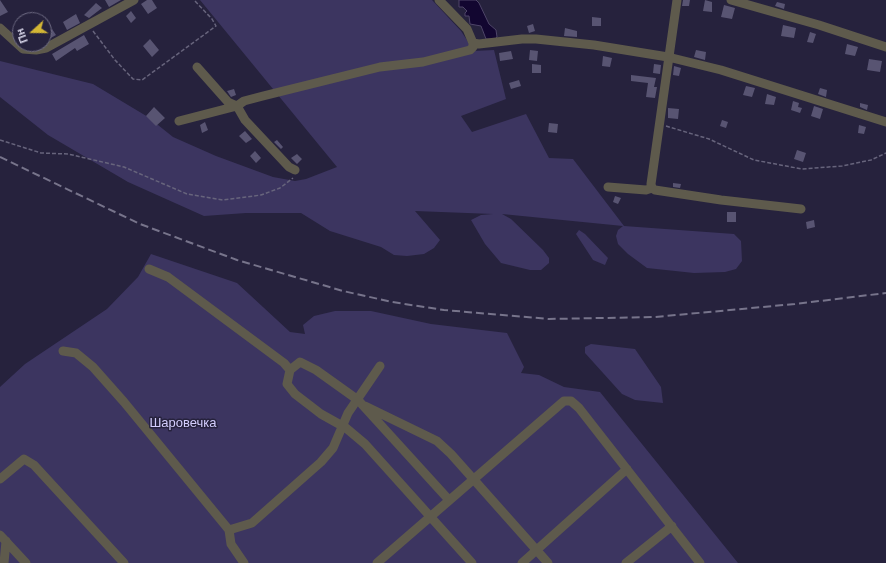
<!DOCTYPE html>
<meta charset="utf-8">
<style>
body{margin:0}
#map{position:relative;width:886px;height:563px;overflow:hidden;background:#26223d;font-family:"DM Sans",sans-serif}
canvas{display:block}
.north{position:absolute;left:12px;top:12px;width:40px;height:40px;box-sizing:border-box;background:#26223d;border:1px solid #6e6b83;border-radius:50%;rotate:249deg;font-size:11px;font-weight:700;line-height:16px;text-align:center;color:#dad8eb}
.north::after{content:'';display:block;margin:auto;width:14px;height:18px;background:#d3b635;clip-path:polygon(50% 0,100% 100%,50% 72%,0 100%)}
</style>
<div id="map">
<canvas width="886" height="563"></canvas>
<div class="north">Пн</div>
</div>
<script>
const g = document.querySelector('canvas').getContext('2d');
g.lineJoin = 'round';
function paint(path, color) {
  g.fillStyle = color;
  g.fill(path, 'evenodd');
}
function toPath(rows) {
  const path = new Path2D();
  for (const r of rows) {
    path.moveTo(r[0], r[1]);
    for (let i = 2; i < r.length; i += 2) path.lineTo(r[i], r[i + 1]);
  }
  return path;
}
function strokePath(path, color, width, dash) {
  g.strokeStyle = color;
  g.lineWidth = width;
  g.lineCap = dash ? 'butt' : 'round';
  g.setLineDash(dash || []);
  g.stroke(path);
}
function write(font, color, halo, rows, align = 'center') {
  g.font = font + ' "DM Sans",sans-serif';
  g.lineWidth = 3;
  g.setLineDash([]);
  g.textBaseline = 'middle';
  g.strokeStyle = halo;
  g.fillStyle = color;
  for (const [text, x, y, turn = 0] of rows) {
    g.save();
    g.translate(x, y);
    g.rotate((+turn || 0) * Math.PI / 180);
    g.textAlign = isNaN(turn) ? turn : align;
    if (halo) g.strokeText(text, 0, 0);
    g.fillText(text, 0, 0);
    g.restore();
  }
}
paint(toPath([
 [200,0,432,0,461,31,474,51,494,50,506,99,461,116,472,132,526,114,549,158,573,159,624,226,734,234,741,241,742,261,736,269,725,272,694,273,647,268,628,254,618,244,616,236,618,230,623,226,502,214,511,219,543,250,549,258,549,263,541,270,530,270,501,263,485,244,471,220,481,215,493,214,415,211,440,240,434,248,424,254,407,256,394,255,381,247,330,231,301,213,246,213,204,216,128,182,48,135,0,97,0,61,93,84,148,117,173,137,216,156,273,177,295,181,306,179,337,167],
 [579,230,585,234,608,258,605,265,593,260,576,234],
 [151,254,237,283,290,332,305,334,303,325,314,316,335,311,371,311,431,324,507,333,524,367,521,373,539,375,564,387,600,392,738,563,0,563,0,387,25,364,107,309,138,277],
 [591,344,635,349,661,387,663,403,635,400,622,394,585,353,585,347]
]), '#3c3560');
const water = toPath([
 [459,0,476,0,479,3,489,24,496,30,497,37,495,39,486,39,481,26,470,24,469,16,465,16,465,13,467,11,463,7,459,7,459,0]
]);
paint(water, '#120630');
strokePath(water, '#4e4568', 1);
paint(toPath([
 [0,0,8,12,0,16],
 [105,0,121,0,109,7],
 [147,0,152,0,157,8,148,14,141,4],
 [683,0,690,0,689,6,682,6],
 [705,0,712,2,712,12,703,11],
 [777,2,785,4,784,9,775,6],
 [96,3,102,8,89,18,84,15],
 [724,5,735,8,732,19,721,17],
 [131,11,136,18,131,23,126,16],
 [76,14,80,23,67,30,63,22],
 [592,17,601,18,601,26,592,26],
 [533,24,535,31,529,33,527,26],
 [783,25,796,28,794,38,781,36],
 [565,28,577,31,577,37,564,36],
 [52,29,56,35,49,39,46,34],
 [810,32,816,34,813,43,807,42],
 [84,35,89,44,77,51,75,48,56,61,52,54],
 [150,39,159,50,152,57,143,46],
 [847,44,858,47,855,56,845,54],
 [530,50,538,51,537,61,529,60],
 [696,50,706,52,705,60,694,57],
 [511,51,513,59,500,61,499,53],
 [603,56,612,58,610,67,602,66],
 [869,59,882,61,880,72,867,70],
 [532,64,541,65,541,73,532,73],
 [654,64,661,65,660,74,653,73],
 [674,66,681,68,679,76,673,75],
 [631,75,656,78,654,87,657,87,655,98,646,97,648,83,631,81],
 [519,80,521,86,511,89,509,83],
 [746,86,755,88,752,97,743,95],
 [820,88,827,90,826,97,818,94],
 [234,89,236,95,231,97,227,91],
 [767,94,776,97,774,105,765,104],
 [793,101,799,103,798,107,802,108,800,113,791,110],
 [860,103,868,105,867,110,860,107],
 [814,106,823,109,820,119,811,116],
 [154,107,165,118,156,126,146,116],
 [668,108,679,109,678,119,668,118],
 [722,120,728,122,726,128,720,126],
 [205,122,208,130,202,133,200,125],
 [549,123,558,124,557,133,548,132],
 [859,125,866,127,864,134,858,133],
 [245,131,252,139,246,143,239,136],
 [277,140,283,147,281,149,274,142],
 [797,150,806,153,803,162,794,159],
 [255,151,261,158,256,163,250,156],
 [297,154,302,159,297,164,291,158],
 [673,183,681,184,680,188,673,187],
 [615,196,621,198,618,204,613,202],
 [727,212,736,212,736,222,727,222],
 [814,220,815,227,807,229,806,222]
]), '#585472');
strokePath(toPath([
 [93,31,115,60,133,79,142,80,216,26,212,19,194,0],
 [666,126,709,139,754,160,802,169,842,166,871,160,886,153],
 [0,140,41,153,68,154,124,167,187,194,223,200,261,195,280,188,293,178]
]), '#67647c', 1.5, [4, 2]);
strokePath(toPath([
 [677,0,651,184,652,188,655,190,721,200,801,209],
 [731,0,819,25,886,47],
 [0,28,23,49,36,50,46,48,134,0],
 [473,43,479,44,522,39,536,39,594,45,668,57,721,70,886,122],
 [197,67,228,102,237,106],
 [179,121,237,106],
 [295,170,289,167,245,120,237,106,244,101,263,96,380,67,423,62,470,50,473,47,473,43,467,29,439,0],
 [608,187,646,190,652,188],
 [149,269,168,277,284,363,290,370,287,384,295,394,321,414,346,428,365,444,472,563],
 [63,351,76,353,93,367,124,402,229,530,231,544,244,563],
 [290,370,300,362,316,370,358,400,449,500],
 [365,406,437,441,451,454,548,563],
 [0,479,24,459,34,465,124,563],
 [229,530,252,523,321,462,333,448,348,413,380,366],
 [0,535,26,563],
 [4,563,6,541],
 [377,563,564,401,571,401,579,408,700,563],
 [522,563,627,469],
 [626,563,672,526]
]), '#5e5a4c', 9);
strokePath(toPath([
 [0,157,140,224,237,260,343,291,392,302,444,310,549,319,655,317,795,304,886,293]
]), '#77748b', 2, [8, 4]);
write('13px', '#d3cdfd', '#26223d', [
 ["Шаровечка",183,424]
]);
</script>
